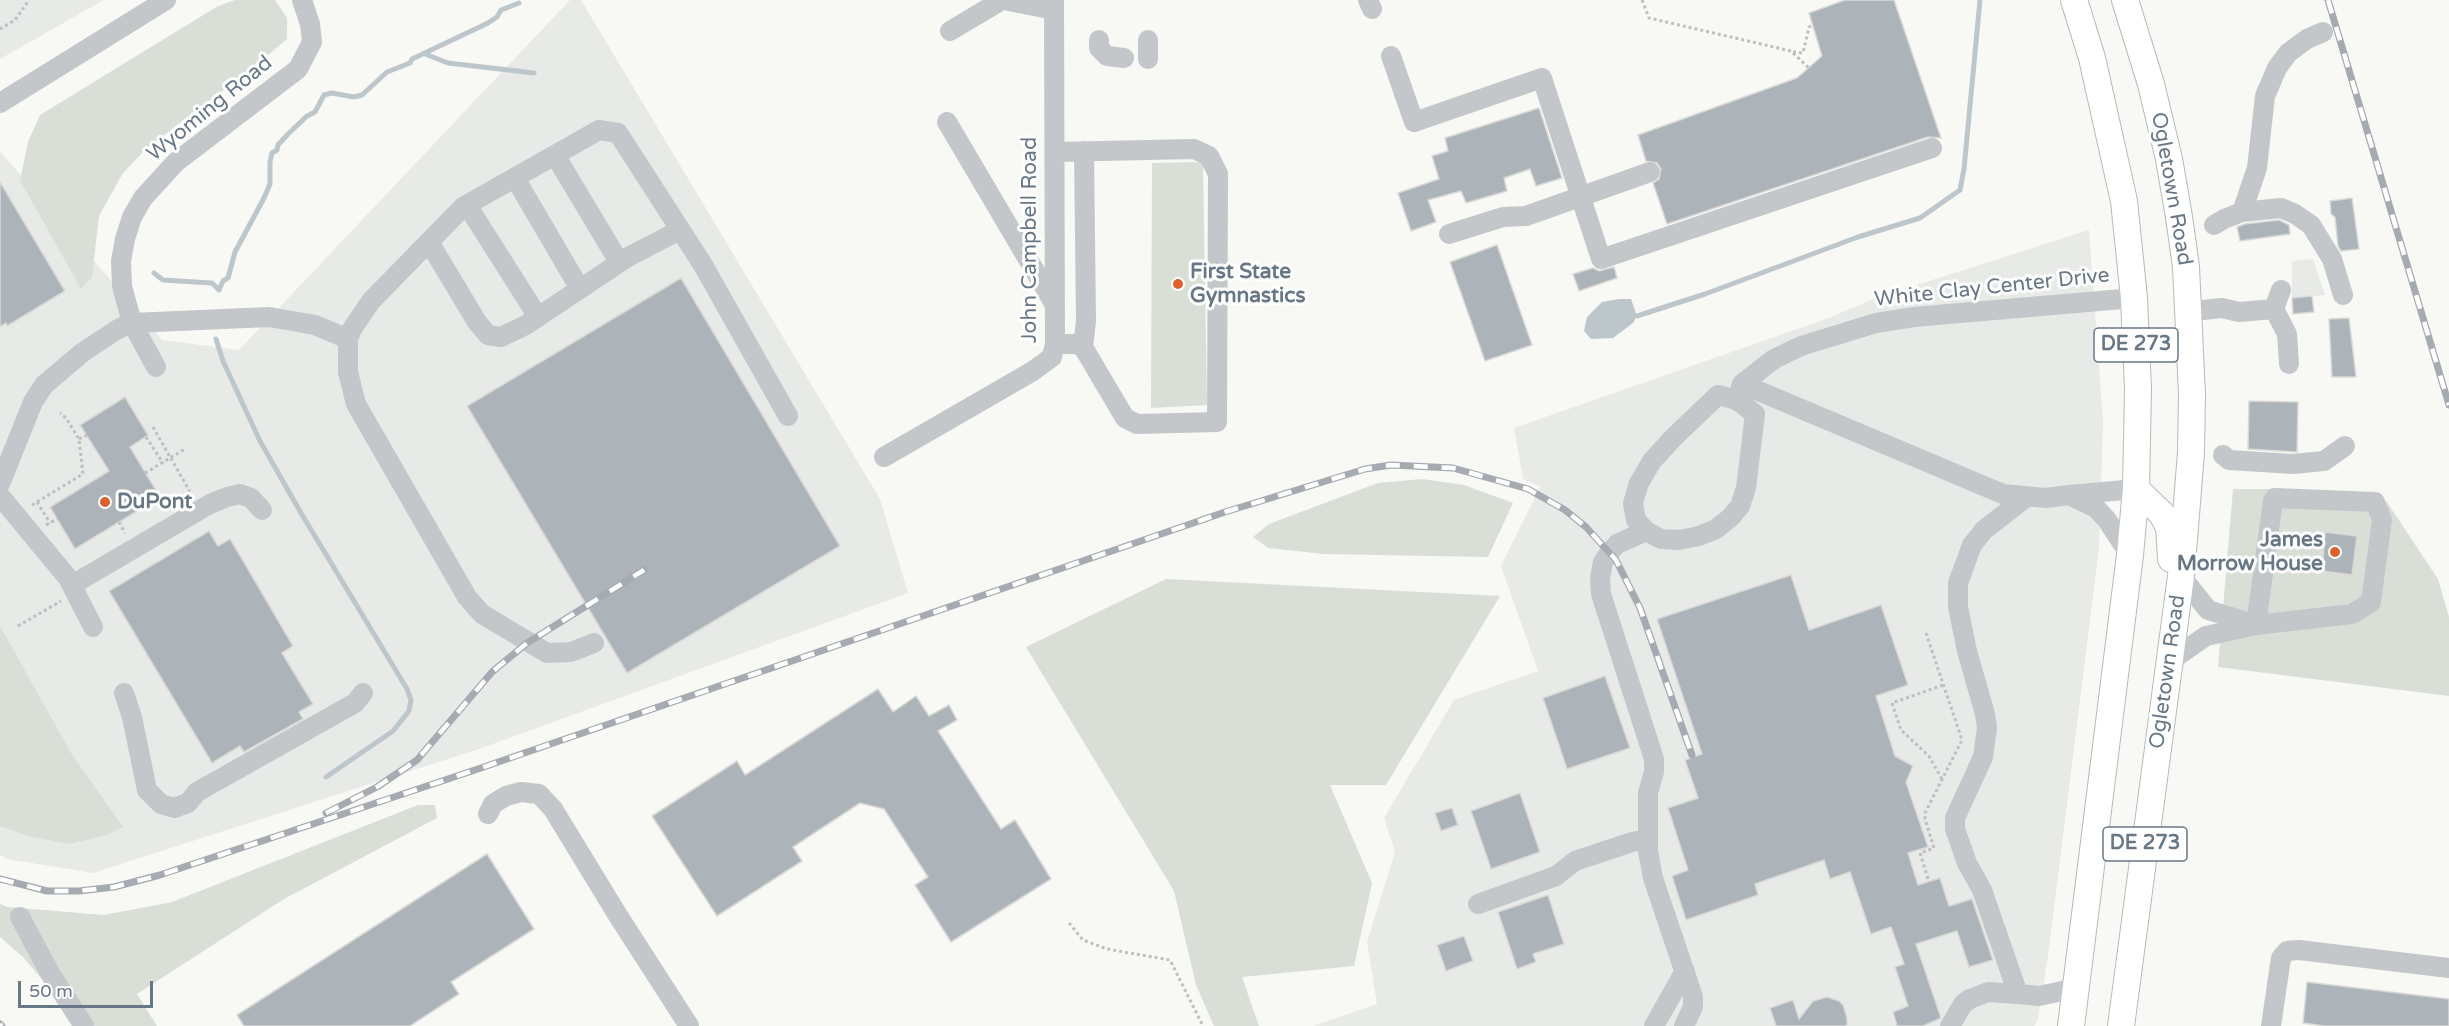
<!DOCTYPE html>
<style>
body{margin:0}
#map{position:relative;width:2449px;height:1026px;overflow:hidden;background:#f8f8f5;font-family:"Varela Round",sans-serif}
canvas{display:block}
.scale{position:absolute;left:18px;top:981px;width:135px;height:27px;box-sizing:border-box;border:3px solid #687785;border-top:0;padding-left:8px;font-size:18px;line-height:21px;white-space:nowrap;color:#687785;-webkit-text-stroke:4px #fff;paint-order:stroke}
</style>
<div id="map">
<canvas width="2449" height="1026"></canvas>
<div class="scale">50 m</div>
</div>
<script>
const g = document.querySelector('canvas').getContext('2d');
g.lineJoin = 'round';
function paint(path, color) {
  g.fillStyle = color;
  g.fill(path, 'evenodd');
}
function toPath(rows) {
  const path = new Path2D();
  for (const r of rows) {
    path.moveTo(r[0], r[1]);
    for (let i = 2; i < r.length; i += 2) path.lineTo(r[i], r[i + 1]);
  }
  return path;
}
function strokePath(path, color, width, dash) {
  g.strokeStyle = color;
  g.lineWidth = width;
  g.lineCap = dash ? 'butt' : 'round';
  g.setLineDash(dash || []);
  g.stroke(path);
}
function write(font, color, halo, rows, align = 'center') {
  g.font = font + ' "Varela Round",sans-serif';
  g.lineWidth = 6;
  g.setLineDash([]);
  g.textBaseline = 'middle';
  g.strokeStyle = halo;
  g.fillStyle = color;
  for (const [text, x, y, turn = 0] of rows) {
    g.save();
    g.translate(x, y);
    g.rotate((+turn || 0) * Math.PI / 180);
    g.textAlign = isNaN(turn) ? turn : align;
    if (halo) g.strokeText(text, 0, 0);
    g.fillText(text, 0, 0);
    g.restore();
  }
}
paint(toPath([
 [0,0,104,0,0,59],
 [570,0,581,0,880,499,908,593,479,749,93,873,7,859,0,855,0,151,162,340,239,350],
 [2089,230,2103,422,2099,548,2049,949,2038,1020,2034,1026,1313,1026,1377,1004,1367,942,1395,852,1384,818,1454,700,1538,671,1501,566,1540,487,1523,479,1514,428,1826,319,1876,298],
 [2313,259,2325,295,2292,298,2292,261]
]), '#e8eae8');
paint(toPath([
 [235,0,275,0,287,18,287,39,255,66,147,148,123,173,99,216,92,277,81,289,20,180,28,142,40,115,218,6],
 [1203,162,1207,405,1151,408,1152,163],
 [1422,479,1464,485,1513,503,1488,557,1324,554,1268,548,1253,537,1269,524,1378,483],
 [2233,489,2276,489,2345,495,2387,502,2438,579,2449,617,2449,696,2218,667],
 [1166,579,1500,596,1386,785,1330,785,1372,883,1354,966,1242,977,1259,1026,1214,1026,1196,985,1174,891,1026,647],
 [0,626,71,753,123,827,104,836,69,844,28,836,0,826],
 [418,805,435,805,437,818,284,899,137,994,157,1026,81,1026,24,958,0,937,0,904,8,907,104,915,172,902]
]), '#d9dfd6');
paint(toPath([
 [1619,299,1631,299,1637,316,1633,323,1613,338,1591,339,1584,331,1587,317,1602,302]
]), '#bdc7cb');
strokePath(toPath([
 [425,54,448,63,534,73],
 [154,273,163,280,212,283,219,290,223,281,228,278,235,252,264,198,270,184,270,162,272,153,277,150,278,145,288,134,307,116,315,112,324,95,332,93,354,97,362,95,387,72,410,63,412,59,488,23,497,17,501,10,519,3],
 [1637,316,1705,294,1858,237,1920,218,1960,190,1964,169,1980,0],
 [216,339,223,361,260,441,301,513,407,689,411,700,409,711,393,731,326,777]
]), '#bdc7cb', 5);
const building = toPath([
 [1845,0,1894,0,1941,138,1928,137,1667,224,1653,183,1659,179,1661,169,1657,163,1646,161,1638,135,1797,78,1822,56,1809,13,1845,0],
 [1539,108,1562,178,1536,186,1530,169,1504,178,1507,191,1466,203,1461,191,1428,200,1436,222,1411,231,1398,193,1439,179,1432,156,1448,151,1445,138,1539,108],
 [0,182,65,291,7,326,6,323,0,327,0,182],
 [2352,198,2359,249,2341,251,2338,246,2335,217,2331,214,2330,201,2352,198],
 [2279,220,2289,225,2290,234,2240,241,2237,227,2245,224,2279,220],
 [1497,245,1532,345,1485,361,1450,262,1497,245],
 [1614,267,1617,278,1579,291,1573,274,1593,268,1599,271,1614,267],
 [681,278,840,546,627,673,467,406,681,278],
 [2312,296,2314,312,2293,314,2292,298,2312,296],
 [2349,318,2356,377,2332,377,2329,319,2349,318],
 [125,397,148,435,130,447,160,497,75,549,50,507,109,471,80,425,125,397],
 [2249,401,2298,402,2297,452,2248,449,2249,401],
 [209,531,218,546,230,539,242,559,293,646,282,653,313,704,299,712,303,719,244,752,240,746,212,763,109,591,209,531],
 [2325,532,2357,536,2352,575,2322,571,2325,532],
 [1791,575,1809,630,1881,605,1908,685,1876,696,1895,756,1913,766,1906,782,1928,847,1908,853,1918,885,1940,878,1949,906,1972,899,1993,960,1969,967,1957,931,1916,944,1941,1018,1923,1026,1897,1026,1893,1012,1908,1006,1895,967,1904,964,1891,927,1871,934,1850,872,1830,879,1824,860,1755,884,1758,895,1686,920,1672,876,1688,870,1668,808,1698,798,1685,760,1702,754,1657,619,1791,575],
 [1605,676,1630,748,1567,769,1543,698,1605,676],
 [878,689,893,712,916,696,929,716,949,705,957,720,938,731,1001,829,1015,820,1051,879,951,942,915,885,928,877,884,809,860,803,793,847,802,861,717,916,652,816,737,761,745,775,878,689],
 [1520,793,1540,852,1491,869,1471,811,1520,793],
 [1452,808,1458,825,1441,831,1435,813,1452,808],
 [487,854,534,929,451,982,459,994,410,1026,244,1026,237,1015,487,854],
 [1548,895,1564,944,1533,954,1536,962,1517,969,1498,912,1548,895],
 [1464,936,1473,961,1446,971,1437,945,1464,936],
 [2307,982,2449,999,2449,1026,2324,1026,2303,1023,2307,982],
 [1827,997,1839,1001,1843,1005,1847,1018,1847,1026,1776,1026,1770,1008,1793,1000,1799,1019,1813,1001,1827,997]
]);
paint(building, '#acb3b9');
strokePath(building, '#d9d9d7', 1.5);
const major = toPath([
 [2136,489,2162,514,2169,527,2171,559],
 [2071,1026,2130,555,2136,489,2138,389,2134,298,2124,201,2092,58,2074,0],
 [2121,1026,2181,576,2191,453,2192,394,2186,267,2179,217,2169,159,2151,84,2125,0]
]);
strokePath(major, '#b6babe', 28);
strokePath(toPath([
 [1642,0,1649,18,1791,51,1809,68],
 [0,29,15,20,29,0],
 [1793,52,1803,53,1809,27,1813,25],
 [153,427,189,490,188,496],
 [146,437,163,463],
 [79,439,87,435],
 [145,473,185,449],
 [37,502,50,523],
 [32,505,83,474,79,439,66,418,60,413],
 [119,522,125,533],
 [46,525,57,519],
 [18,626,61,601],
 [1926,633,1962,740,1925,813,1925,819,1934,848,1920,853,1929,882],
 [1942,779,1929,756,1901,730,1892,703,1943,685],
 [1069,923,1083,940,1107,949,1170,960,1203,1026]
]), '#bdbfc1', 3, [3, 3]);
strokePath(toPath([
 [1004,0,1054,10],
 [1368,0,1372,9],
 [950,31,1002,0],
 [1099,40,1099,48,1107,56,1124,58],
 [1148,40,1148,59],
 [1391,56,1414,122,1542,78,1601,259,1932,148],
 [0,103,166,0],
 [947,122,1055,305],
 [1055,152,1194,149,1209,156,1218,174,1217,422,1137,424,1125,418,1083,347,1076,344,1055,344],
 [555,155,619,262],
 [515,178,580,289],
 [467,205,538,317],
 [2242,212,2257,168,2265,96,2277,68,2288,53,2307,39,2323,32],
 [2214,225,2224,219,2242,212,2281,208,2295,214,2311,225,2332,259,2343,295],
 [1449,234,1503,217,1526,216,1650,172],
 [429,242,477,322,488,335,501,337,526,325,628,257,680,230],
 [2274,309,2281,290],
 [2203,310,2222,308,2239,312,2274,309,2287,334,2289,364],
 [1083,347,1086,321,1084,151],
 [156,367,132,323,122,286,121,261,125,239,132,217,143,198,176,162,298,69,312,42,310,24,302,0],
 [1742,384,2003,494,2046,498,2069,495],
 [1718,395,1737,400,1755,414,1746,488,1740,506,1731,517,1716,529,1699,536,1679,540,1661,539,1646,531,1636,520,1633,503,1639,483,1652,461,1673,438,1718,395],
 [1737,400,1742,384,1774,359,1801,346,1876,323,1914,317,2134,298],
 [2223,455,2229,460,2293,464,2324,461,2345,446],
 [884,457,1033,371,1052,357,1055,344,1054,0],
 [0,484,33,402,44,385,83,352,118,329,132,323,269,317,315,325,348,339],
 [0,496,68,578,93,627],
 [2025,498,1984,530,1972,545,1958,583,1958,607,1967,651,1985,714,1987,728,1983,757,1955,818,1955,829,1967,863,1982,890,2018,994,2039,996,2076,988],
 [1646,531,1617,544,1610,552,1603,562,1600,578,1601,594,1654,759,1654,772,1648,793,1648,851,1653,878,1693,997,1693,1007,1684,1026],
 [2130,555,2107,520,2096,508,2069,495,2136,489],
 [2181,576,2208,610,2254,624],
 [72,585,210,504,227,497,240,494,251,498,262,510],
 [594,643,571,652,547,653,482,614,467,597,356,404,348,372,348,339,352,329,371,301,463,207,599,130,618,133,703,265,788,416],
 [2170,661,2206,636,2256,625,2352,614,2371,602,2382,520,2375,502,2275,498,2273,501,2256,625],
 [124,693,132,717,147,790,161,804,174,808,188,803,197,792,355,703,363,693],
 [488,814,493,804,506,796,521,792,539,794,553,809,617,914,689,1026],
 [1478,904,1556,876,1575,861,1632,842,1648,839],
 [20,917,51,975,84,1026],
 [1654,1026,1685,971],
 [1950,1026,1963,1004,1970,999,1988,992,2018,994],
 [2271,1026,2281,958,2287,951,2299,950,2449,968]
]), '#c3c7ca', 20);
strokePath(major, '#fff', 26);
const rail = toPath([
 [2328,0,2449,405],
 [326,813,377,787,417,760,492,672,527,643,644,570],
 [0,879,47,891,79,891,114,887,160,875,475,770,1225,512,1365,469,1391,465,1453,468,1528,489,1565,510,1586,527,1616,560,1640,608,1692,755],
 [0,1024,2,1026]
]);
strokePath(rail, '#a6abb1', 7);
strokePath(rail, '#fff', 4.5, [14]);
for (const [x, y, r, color] of [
 [1178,284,6,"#dd602f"],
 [105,502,6,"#dd602f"],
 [2335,552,6,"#dd602f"]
]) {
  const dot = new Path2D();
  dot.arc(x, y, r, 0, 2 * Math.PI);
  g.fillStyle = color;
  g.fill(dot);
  strokePath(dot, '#fff', 2);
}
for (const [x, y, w] of [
 [2136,345,84],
 [2145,844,84]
]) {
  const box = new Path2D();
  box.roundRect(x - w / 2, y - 17, w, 34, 4.5);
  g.fillStyle = '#fff';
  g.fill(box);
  strokePath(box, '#687785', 1.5);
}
write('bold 20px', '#687785', null, [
 ["DE 273",2136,345],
 ["DE 273",2145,844]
]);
write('21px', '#687785', '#fff', [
 ["Wyoming Road",210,109,-39],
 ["Ogletown Road",2171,189,80],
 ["John Campbell Road",1030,240,-90],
 ["White Clay Center Drive",1992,288,-6],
 ["Ogletown Road",2168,672,-82]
]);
write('bold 21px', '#687785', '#fff', [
 ["First State",1190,272],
 ["Gymnastics",1190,296],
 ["DuPont",117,502],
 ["James",2323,540,"right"],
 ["Morrow House",2323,564,"right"]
], 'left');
</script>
